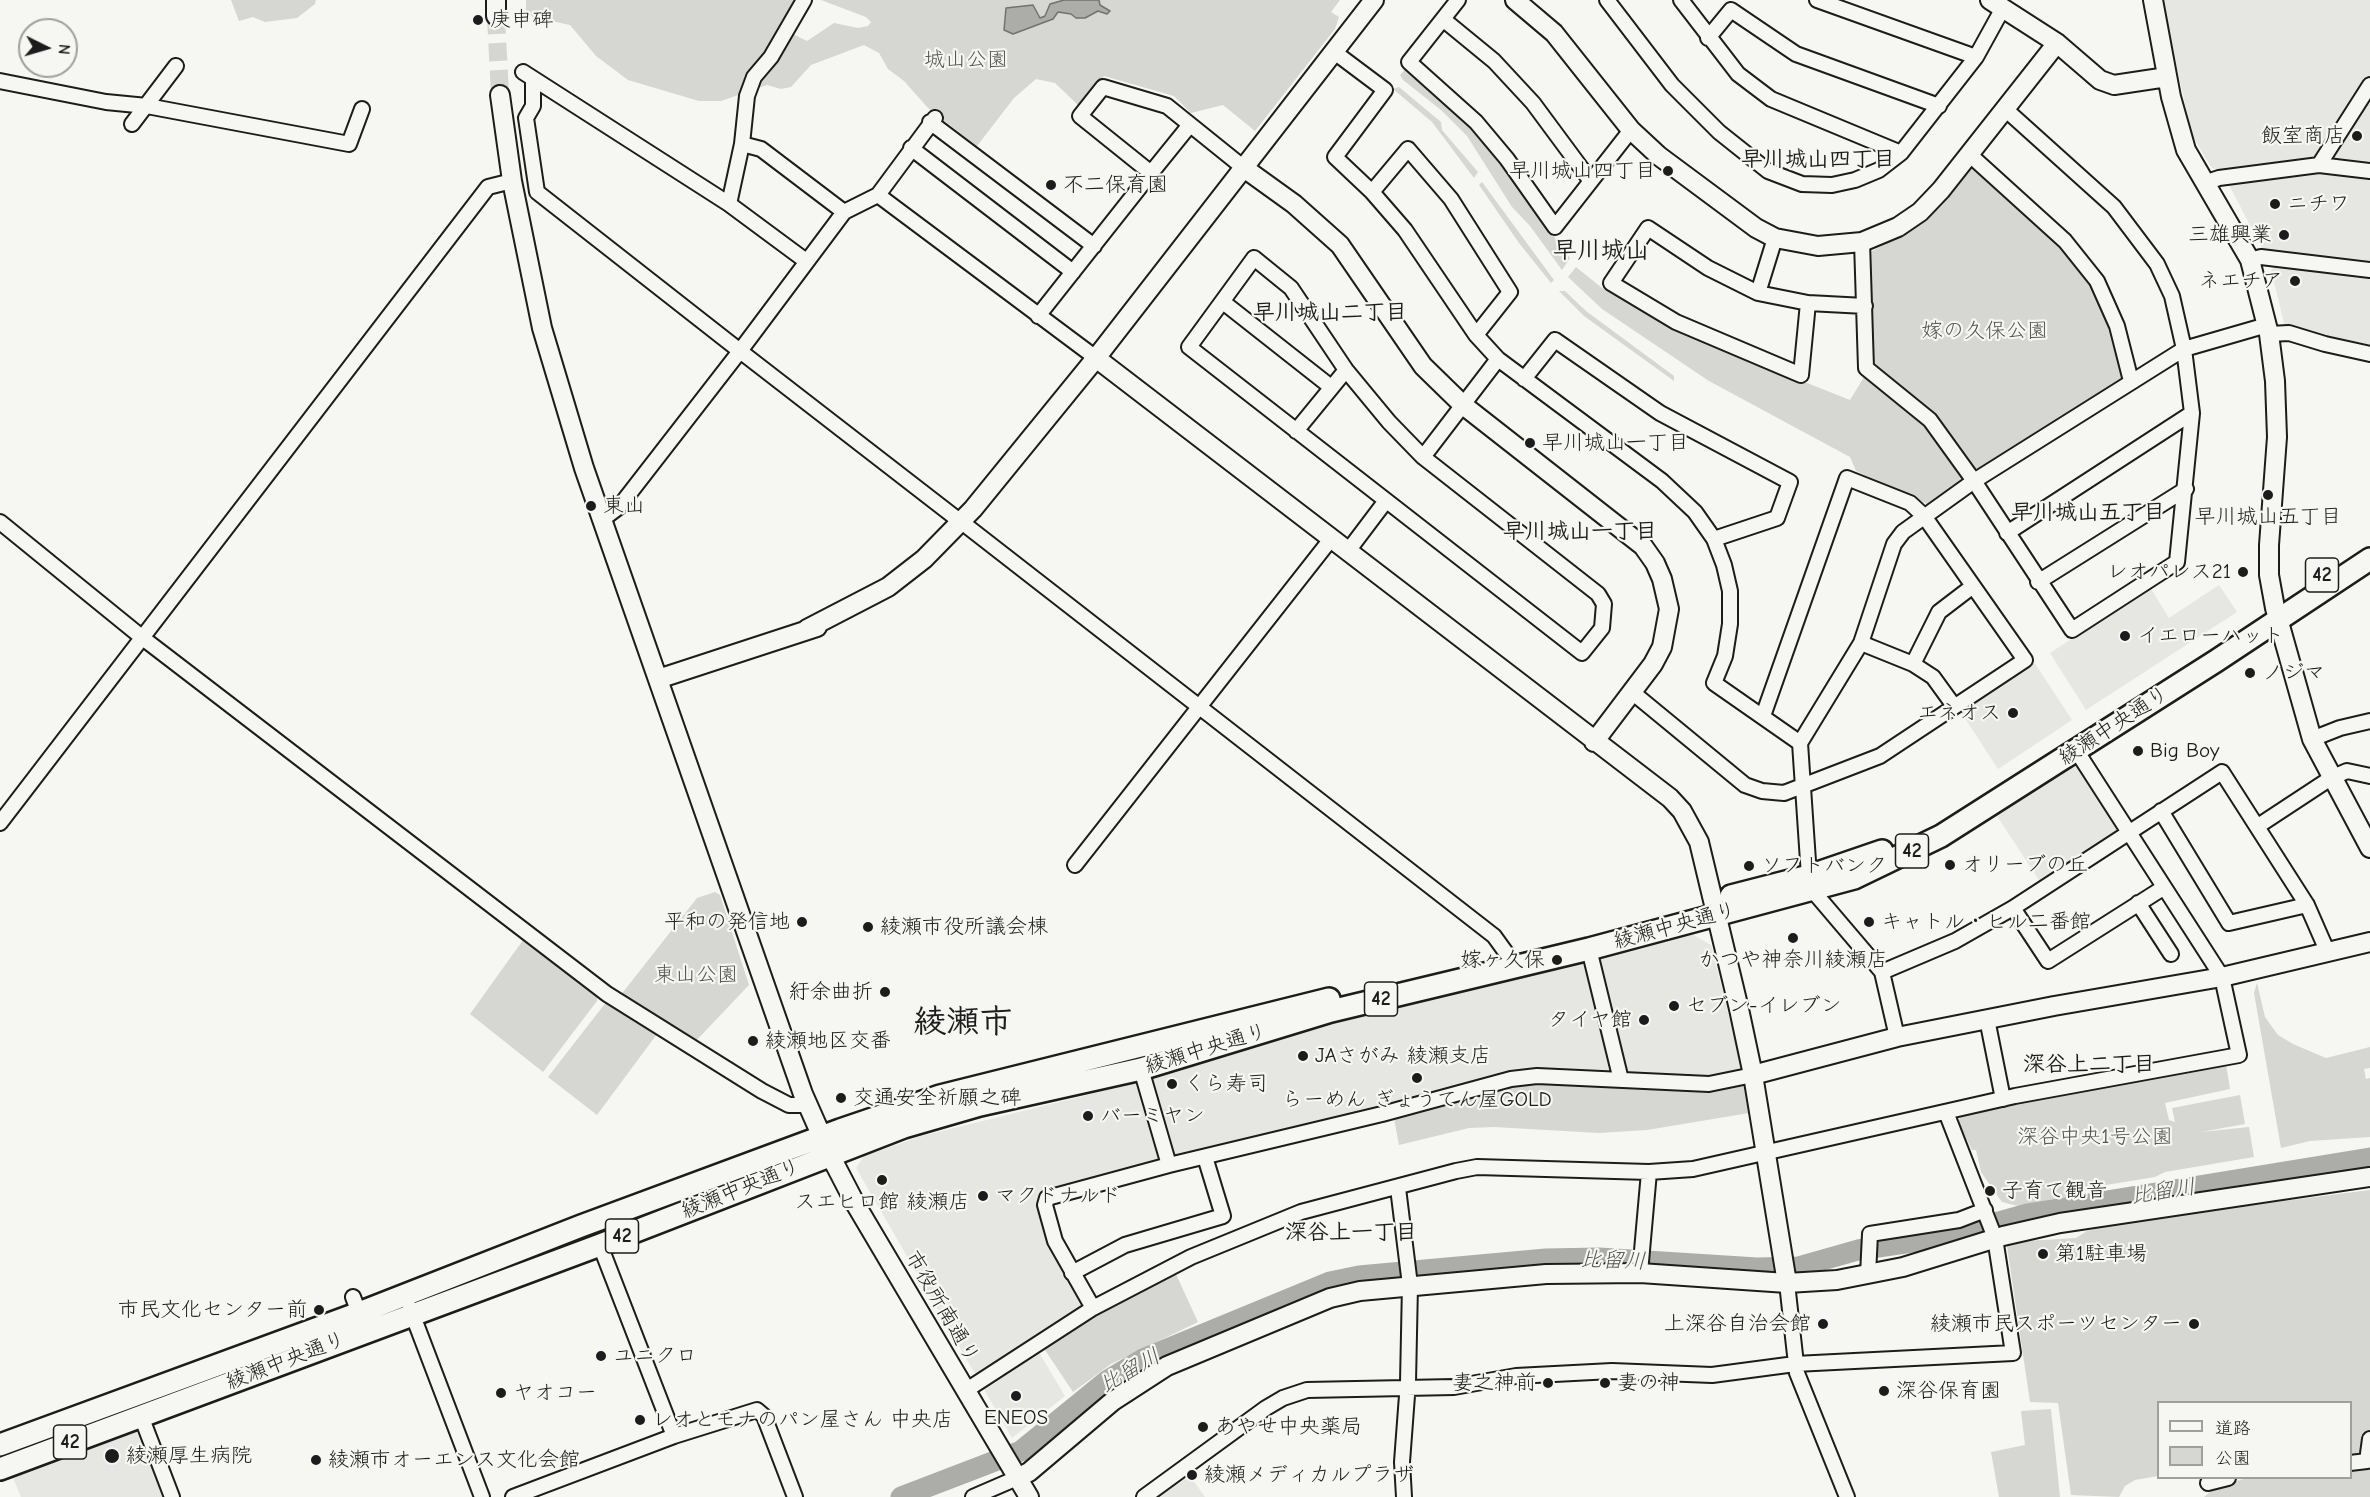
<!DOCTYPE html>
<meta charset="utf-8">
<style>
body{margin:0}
#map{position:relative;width:2370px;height:1497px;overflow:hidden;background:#f6f6f2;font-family:"Comic Neue","Klee One",sans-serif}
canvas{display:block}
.legend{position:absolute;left:2157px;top:1401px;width:195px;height:78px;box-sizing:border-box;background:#f6f6f2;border:2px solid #9f9f9c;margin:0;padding:8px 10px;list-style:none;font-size:18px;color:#1c1c1c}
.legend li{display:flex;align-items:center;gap:12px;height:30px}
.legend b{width:30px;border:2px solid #9f9f9c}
.north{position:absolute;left:18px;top:18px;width:60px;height:60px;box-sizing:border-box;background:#f6f6f2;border:2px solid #9f9f9c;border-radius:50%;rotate:95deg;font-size:16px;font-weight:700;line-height:24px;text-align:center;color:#1c1c1c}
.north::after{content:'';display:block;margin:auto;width:21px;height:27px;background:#1c1c1c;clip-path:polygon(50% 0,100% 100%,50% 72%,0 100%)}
</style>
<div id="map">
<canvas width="2370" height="1497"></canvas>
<ul class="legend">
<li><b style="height:8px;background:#f6f6f2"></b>道路</li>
<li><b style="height:16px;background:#d6d6d2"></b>公園</li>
</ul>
<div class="north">N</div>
</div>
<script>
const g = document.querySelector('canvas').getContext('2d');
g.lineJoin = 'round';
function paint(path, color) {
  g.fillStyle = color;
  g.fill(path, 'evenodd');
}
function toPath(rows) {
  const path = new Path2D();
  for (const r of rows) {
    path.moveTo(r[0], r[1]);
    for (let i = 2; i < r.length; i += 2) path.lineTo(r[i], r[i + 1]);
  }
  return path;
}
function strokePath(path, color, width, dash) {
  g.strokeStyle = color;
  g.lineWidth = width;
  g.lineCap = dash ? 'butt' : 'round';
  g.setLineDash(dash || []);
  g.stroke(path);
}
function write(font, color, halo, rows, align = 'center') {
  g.font = font + ' "Comic Neue","Klee One",sans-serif';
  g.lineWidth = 4.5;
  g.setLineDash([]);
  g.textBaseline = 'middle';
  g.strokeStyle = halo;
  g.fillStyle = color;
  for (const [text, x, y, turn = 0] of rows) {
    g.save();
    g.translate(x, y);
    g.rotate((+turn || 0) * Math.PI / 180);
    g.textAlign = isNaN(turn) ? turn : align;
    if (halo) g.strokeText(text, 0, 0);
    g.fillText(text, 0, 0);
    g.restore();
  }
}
paint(toPath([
 [2162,0,2370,0,2370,77,2320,156,2219,171,2211,167,2192,135],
 [2370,94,2370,349,2285,327,2271,270,2279,263,2263,250,2229,185,2325,170],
 [2219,585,2237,612,2086,710,2050,653,2150,587,2169,618],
 [2034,662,2072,720,1998,769,1959,709],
 [2075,766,2080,767,2119,828,2117,833,2041,883,1997,816],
 [1692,934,1711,945,1741,1063,1739,1071,1720,1076,1690,1077,1532,1071,1045,1205,1093,1308,1038,1351,1065,1396,1012,1438,856,1168,864,1156,922,1136,1140,1082,1364,1015,1528,974,1599,959,1602,956],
 [136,1431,144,1434,168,1497,21,1497,13,1478],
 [1190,1476,1205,1497,1159,1497,1169,1490]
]), '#e6e6e2');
paint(toPath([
 [231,0,316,0,315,4,297,18,265,22,253,17,239,21],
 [526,0,799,0,781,28,807,41,834,23,858,28,868,26,871,22,866,17,821,0,1340,0,1331,12,1339,17,1335,29,1255,131,1223,105,1191,113,1174,96,1104,76,1079,106,1055,83,1036,79,1014,98,977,146,928,108,904,81,888,69,879,53,864,45,811,65,791,87,781,89,767,85,721,101,699,101,628,80,596,56,570,25,533,17,526,12],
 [1407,67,1456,110,1483,139,1570,258,1562,270,1530,226,1512,207,1467,136,1441,110,1403,80,1400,75],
 [1399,87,1441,122,1442,130,1478,172,1474,178,1432,122,1393,89],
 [1976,167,2068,252,2086,276,2107,325,2122,379,1929,505,1856,471,1850,457,1709,381,1602,309,1568,277,1576,267,1602,288,1701,341,1850,400,1872,364,1869,253,1926,221,1970,168],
 [1482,182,1554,280,1551,283,1519,243,1479,185],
 [1559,291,1565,291,1586,311,1674,376,1674,381,1584,316],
 [715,892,720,895,749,985,693,1044,620,996,697,898],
 [526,936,597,994,597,1001,543,1072,470,1014],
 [2257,983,2265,1017,2278,1035,2293,1044,2326,1058,2370,1047,2370,1068,2364,1069,2366,1079,2370,1078,2370,1137,2310,1141,2281,1148,2254,993],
 [607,1001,657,1034,597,1115,548,1077],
 [2226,1064,2230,1089,2165,1103,2169,1120,2175,1122,2172,1108,2240,1095,2245,1124,2201,1132,2249,1127,2254,1157,2165,1172,2155,1177,2100,1186,2074,1195,2018,1206,2002,1202,1999,1198,1981,1172,1976,1150,1972,1150,1958,1122,1962,1114],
 [1740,1081,1746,1087,1749,1113,1647,1130,1599,1133,1494,1127,1469,1128,1399,1145,1393,1113,1511,1083],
 [2370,1190,2370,1434,2365,1434,2363,1454,2351,1461,2350,1402,2158,1402,2158,1476,2135,1480,2125,1486,2119,1497,2071,1495,2058,1403,2030,1402,2007,1246,2027,1241,2076,1238,2087,1231,2125,1221],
 [1174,1270,1198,1322,1111,1364,1073,1392,1043,1347,1099,1311],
 [2051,1409,2060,1497,1999,1497,1991,1452,2025,1445,2021,1411],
 [2370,1459,2370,1497,2204,1497,2216,1487,2247,1478,2350,1478,2351,1469]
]), '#d6d6d2');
const water = toPath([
 [1064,0,1099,0,1100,5,1110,11,1107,14,1098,11,1085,18,1076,18,1071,14,1058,12,1053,19,1013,34,1004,30,1006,8,1033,5,1040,18,1045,16,1050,4,1064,0]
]);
paint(water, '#acaca9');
strokePath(water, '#727271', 1.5);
strokePath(toPath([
 [901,1497,1021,1451,1108,1380,1143,1359,1330,1282,1359,1276,1546,1259,1599,1258,1757,1268,1798,1267,1858,1250,1945,1237,2027,1214,2370,1158]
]), '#acaca9', 21);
strokePath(toPath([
 [496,16,500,95]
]), '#d5d5d2', 18, [18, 9]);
const street = toPath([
 [1458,0,1409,62,1476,122,1507,159,1555,227,1631,130],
 [1607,0,1672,85,1719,132,1768,171,1802,184,1832,185,1855,180,1879,170,1901,153,1976,57],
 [1681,0,1738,74,1771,99,1901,153],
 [1817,0,1976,57,2003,8],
 [1444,20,1494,61,1533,103,1590,180],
 [1708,38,1731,10,1796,54,1939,106],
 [1333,51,1385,90,1335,157,1372,192,1405,230,1476,335,1498,359,1662,481,1695,512,1714,539,1724,565,1730,591,1730,624,1725,656,1714,683,1800,743],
 [523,72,729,204,806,261],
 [533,79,533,106,526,118,537,192,740,351,844,212,878,195,935,118],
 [0,81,106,102,147,106,349,144,362,109],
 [930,122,1094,246],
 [132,124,176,66],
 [742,144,761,149,844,212],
 [911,148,1073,272],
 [1969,154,2065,241,2097,281,2117,326,2131,381],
 [2319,165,2370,85],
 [1151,173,1189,126],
 [2207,182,2219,178,2319,165,2370,171],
 [1372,192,1408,149,1451,199,1510,292,1476,335],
 [878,195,1096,358],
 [729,204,742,144,747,96,754,77,771,57,804,0],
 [1775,238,1758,293,1808,303,1865,306],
 [1862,242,1866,368,1930,420,1974,481,2072,630,2177,562,2192,413,2184,349,2172,296,2157,264,2114,207,2004,108],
 [1254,258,1291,288,1346,370,1389,422,1423,457,1598,594,1604,604,1602,628,1582,653,1189,347,1254,258],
 [2250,260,2261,257,2370,270],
 [1758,293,1708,268,1648,228,1611,283,1676,322,1801,375,1808,303],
 [1223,302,1331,387],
 [1038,316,1151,173,1080,116,1103,87,1167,106,1244,168],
 [2269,334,2289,333,2325,344,2370,354],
 [1524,379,1555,340,1660,413,1790,482,1777,518,1714,539],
 [1296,431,1346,370],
 [1423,457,1498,359],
 [603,519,619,507,740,351,961,522],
 [0,522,144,639,607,994,762,1091,789,1105,808,1105],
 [968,527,1494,936,1507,954],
 [2007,533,2192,413],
 [1348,551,1385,502],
 [2038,582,2186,489],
 [1861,643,1913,664,1933,677,1954,706],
 [1913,664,1939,612,1973,586],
 [1632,692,1745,785,1762,791,1784,793,1880,756,2025,660,1924,516,1910,503,1847,478,1763,716],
 [2312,739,2340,728,2370,721],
 [2161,811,2229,923,2307,905],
 [0,823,488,187,512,181],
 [2258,826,2331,778,2347,771,2370,776],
 [1075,865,1331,539],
 [1809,876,1800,743,1861,643,1894,544,1903,532,1974,481,2184,349,2267,325],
 [1813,891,1882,972,1897,1037],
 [2138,903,2171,954],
 [2013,908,2048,961,2163,888],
 [1589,949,1621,1080],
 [1882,972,1955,941,2013,908,2222,772,2307,905,2328,953],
 [1987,1019,2003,1099],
 [1141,1069,1169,1165],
 [1398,1188,1410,1285,1408,1382,1402,1462,1404,1497],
 [600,1245,674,1436],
 [1072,1273,1125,1245,1223,1216,1205,1157],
 [1640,1273,1649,1172],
 [1868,1275,1870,1234,1959,1220,1985,1210],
 [1787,1283,1797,1373,1847,1497],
 [353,1297,359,1313],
 [410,1308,482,1497],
 [1093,1308,1055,1241,1045,1205,1047,1198,1169,1165,1382,1114,1511,1079,1537,1076,1709,1084,1753,1075],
 [965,1391,1093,1308,1191,1257,1301,1212,1456,1171,1477,1167,1649,1172,1693,1169,2015,1096,2239,1055,2222,977,2076,750],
 [141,1416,172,1497],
 [2350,1463,2367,1461,2370,1439],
 [2208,1483,2228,1478],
 [513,1497,674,1436,757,1410,764,1416,795,1497],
 [973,1497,1017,1478],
 [1144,1497,1266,1408,1283,1398,1307,1390,1454,1387,1516,1376,1612,1371,1712,1375,1795,1364,2013,1353,1995,1238,1946,1112]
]);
const secondary = toPath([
 [496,0,496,16],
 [1515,0,1554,33,1631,130,1659,156,1756,228,1775,238,1818,246,1862,242,1898,227,1920,212,1941,190,2057,43],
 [1990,0,2057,43,2100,80,2114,85,2167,77],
 [2153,0,2171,97,2186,150,2250,260,2269,334,2275,381,2277,437,2269,545,2269,575,2275,608,2312,739,2370,848],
 [500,95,512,181,542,328,584,468,803,1094,830,1155,856,1205,1029,1497],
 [1244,168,1294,204,1340,245,1423,366,1463,405,1643,546,1655,563,1662,579,1669,609,1662,647,1653,664,1594,742],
 [1096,358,1670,798,1682,811,1699,842,1739,1009,1753,1075,1787,1283],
 [807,629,888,587,924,559,973,509,1096,358,1374,0],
 [658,679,817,627],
 [1753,1075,1897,1037,2054,1006,2222,977,2370,942],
 [1017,1478,1029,1472,1113,1401,1167,1366,1330,1298,1360,1291,1546,1274,1640,1273,1787,1283,1837,1280,1903,1267,2003,1236,2060,1223,2370,1177]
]);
const primary = toPath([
 [1731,896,1809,876,1882,851],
 [0,1445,359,1313,581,1226,840,1130,940,1096,1329,999],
 [0,1469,600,1245,904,1127,980,1105,1141,1069,1331,1011,1589,949,1854,878,1941,836,2216,661,2370,559]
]);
strokePath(street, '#1c1c1c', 18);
strokePath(secondary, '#1c1c1c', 22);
strokePath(primary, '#1c1c1c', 26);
strokePath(street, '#f6f6f2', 14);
strokePath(secondary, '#f6f6f2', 18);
strokePath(primary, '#f6f6f2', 21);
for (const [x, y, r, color] of [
 [478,20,6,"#1c1c1c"],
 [2357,136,6,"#1c1c1c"],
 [1668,171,6,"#1c1c1c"],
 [1051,185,6,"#1c1c1c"],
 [2275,204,6,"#1c1c1c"],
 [2284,235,6,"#1c1c1c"],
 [2295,281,6,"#1c1c1c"],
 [1530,443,6,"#1c1c1c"],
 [2268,495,6,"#1c1c1c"],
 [591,506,6,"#1c1c1c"],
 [2243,572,6,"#1c1c1c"],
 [2125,636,6,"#1c1c1c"],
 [2250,673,6,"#1c1c1c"],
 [2013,713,6,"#1c1c1c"],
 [2138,751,6,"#1c1c1c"],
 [1950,865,6,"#1c1c1c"],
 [1749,866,6,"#1c1c1c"],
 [802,922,6,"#1c1c1c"],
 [1869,922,6,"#1c1c1c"],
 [868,927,6,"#1c1c1c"],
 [1793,938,6,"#1c1c1c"],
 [1557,960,6,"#1c1c1c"],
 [885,992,6,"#1c1c1c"],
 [1674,1006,6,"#1c1c1c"],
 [1644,1020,6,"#1c1c1c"],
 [753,1041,6,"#1c1c1c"],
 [1303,1056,6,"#1c1c1c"],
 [1417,1078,6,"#1c1c1c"],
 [1172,1084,6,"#1c1c1c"],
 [841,1098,6,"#1c1c1c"],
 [1088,1116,6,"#1c1c1c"],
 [882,1180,6,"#1c1c1c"],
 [1990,1191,6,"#1c1c1c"],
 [983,1196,6,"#1c1c1c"],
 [2043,1254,6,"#1c1c1c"],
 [319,1310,6,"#1c1c1c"],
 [1823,1324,6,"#1c1c1c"],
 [2194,1324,6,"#1c1c1c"],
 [601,1356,6,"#1c1c1c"],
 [1548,1383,6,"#1c1c1c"],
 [1605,1383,6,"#1c1c1c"],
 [1884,1391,6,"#1c1c1c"],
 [501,1393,6,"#1c1c1c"],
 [1016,1396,6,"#1c1c1c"],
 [640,1420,6,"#1c1c1c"],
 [1203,1427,6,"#1c1c1c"],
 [112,1456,8,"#1c1c1c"],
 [316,1460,6,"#1c1c1c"],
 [1192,1475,6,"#1c1c1c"]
]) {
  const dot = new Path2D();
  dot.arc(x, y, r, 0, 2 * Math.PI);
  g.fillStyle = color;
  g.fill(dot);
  strokePath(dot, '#f6f6f2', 2);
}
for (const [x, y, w] of [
 [2322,575,33],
 [1912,851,33],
 [1381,999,33],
 [622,1236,33],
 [70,1442,33]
]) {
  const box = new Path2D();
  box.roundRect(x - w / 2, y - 17, w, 34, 4.5);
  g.fillStyle = '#f6f6f2';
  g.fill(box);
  strokePath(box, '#1c1c1c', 1.5);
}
write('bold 20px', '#1c1c1c', null, [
 ["42",2322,575],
 ["42",1912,851],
 ["42",1381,999],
 ["42",622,1236],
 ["42",70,1442]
]);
write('21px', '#1c1c1c', '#f6f6f2', [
 ["庚申碑",490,20],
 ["飯室商店",2345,136,"right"],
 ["早川城山四丁目",1656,171,"right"],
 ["不二保育園",1063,185],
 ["ニチワ",2287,204],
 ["三雄興業",2272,235,"right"],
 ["ネエチア",2283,281,"right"],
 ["早川城山一丁目",1542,443],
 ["東山",603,506],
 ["早川城山五丁目",2268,517,"center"],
 ["レオパレス21",2231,572,"right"],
 ["イエローハット",2137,636],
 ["ノジマ",2262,673],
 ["エネオス",2001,713,"right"],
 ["Big Boy",2150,751],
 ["オリーブの丘",1962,865],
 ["ソフトバンク",1761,866],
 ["平和の発信地",790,922,"right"],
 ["キャトル・ヒル二番館",1881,922],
 ["綾瀬市役所議会棟",880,927],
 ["嫁ヶ久保",1545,960,"right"],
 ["かつや神奈川綾瀬店",1793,960,"center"],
 ["紆余曲折",873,992,"right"],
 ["セブン-イレブン",1686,1006],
 ["タイヤ館",1632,1020,"right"],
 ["綾瀬地区交番",765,1041],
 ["JAさがみ 綾瀬支店",1315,1056],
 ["くら寿司",1184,1084],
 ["交通安全祈願之碑",853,1098],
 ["らーめん ぎょうてん屋GOLD",1417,1100,"center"],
 ["バーミヤン",1100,1116],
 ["子育て観音",2002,1191],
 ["マクドナルド",995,1196],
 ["スエヒロ館 綾瀬店",882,1202,"center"],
 ["第1駐車場",2055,1254],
 ["市民文化センター前",307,1310,"right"],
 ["上深谷自治会館",1811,1324,"right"],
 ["綾瀬市民スポーツセンター",2182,1324,"right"],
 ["ユニクロ",613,1356],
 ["妻之神前",1536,1383,"right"],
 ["妻の神",1617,1383],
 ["深谷保育園",1896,1391],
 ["ヤオコー",513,1393],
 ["ENEOS",1016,1418,"center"],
 ["レオとモナのパン屋さん 中央店",652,1420],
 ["あやせ中央薬局",1215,1427],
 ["綾瀬厚生病院",126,1456],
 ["綾瀬市オーエンス文化会館",328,1460],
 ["綾瀬メディカルプラザ",1204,1475]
], 'left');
write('21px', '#545453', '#f6f6f2', [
 ["城山公園",966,60],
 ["嫁の久保公園",1985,331],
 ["東山公園",696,975],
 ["深谷中央1号公園",2095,1137]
]);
write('21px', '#1c1c1c', '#f6f6f2', [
 ["綾瀬中央通り",2114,726,-33],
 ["綾瀬中央通り",1675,926,-15],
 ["綾瀬中央通り",1206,1049,-17],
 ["綾瀬中央通り",741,1189,-22],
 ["市役所南通り",942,1307,60],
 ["綾瀬中央通り",286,1361,-21]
]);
write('bold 22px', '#1c1c1c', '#f6f6f2', [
 ["早川城山四丁目",1818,160],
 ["早川城山二丁目",1330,313],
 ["早川城山五丁目",2088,513],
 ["早川城山一丁目",1580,532],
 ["深谷上二丁目",2089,1065],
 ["深谷上一丁目",1351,1233]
]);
write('italic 22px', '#565654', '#f6f6f2', [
 ["比留川",2163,1192,-9],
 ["比留川",1613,1261,2],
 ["比留川",1130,1371,-30]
]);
write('bold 24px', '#1c1c1c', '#f6f6f2', [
 ["早川城山",1601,251]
]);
write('bold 33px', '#1c1c1c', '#f6f6f2', [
 ["綾瀬市",963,1023]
]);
</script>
